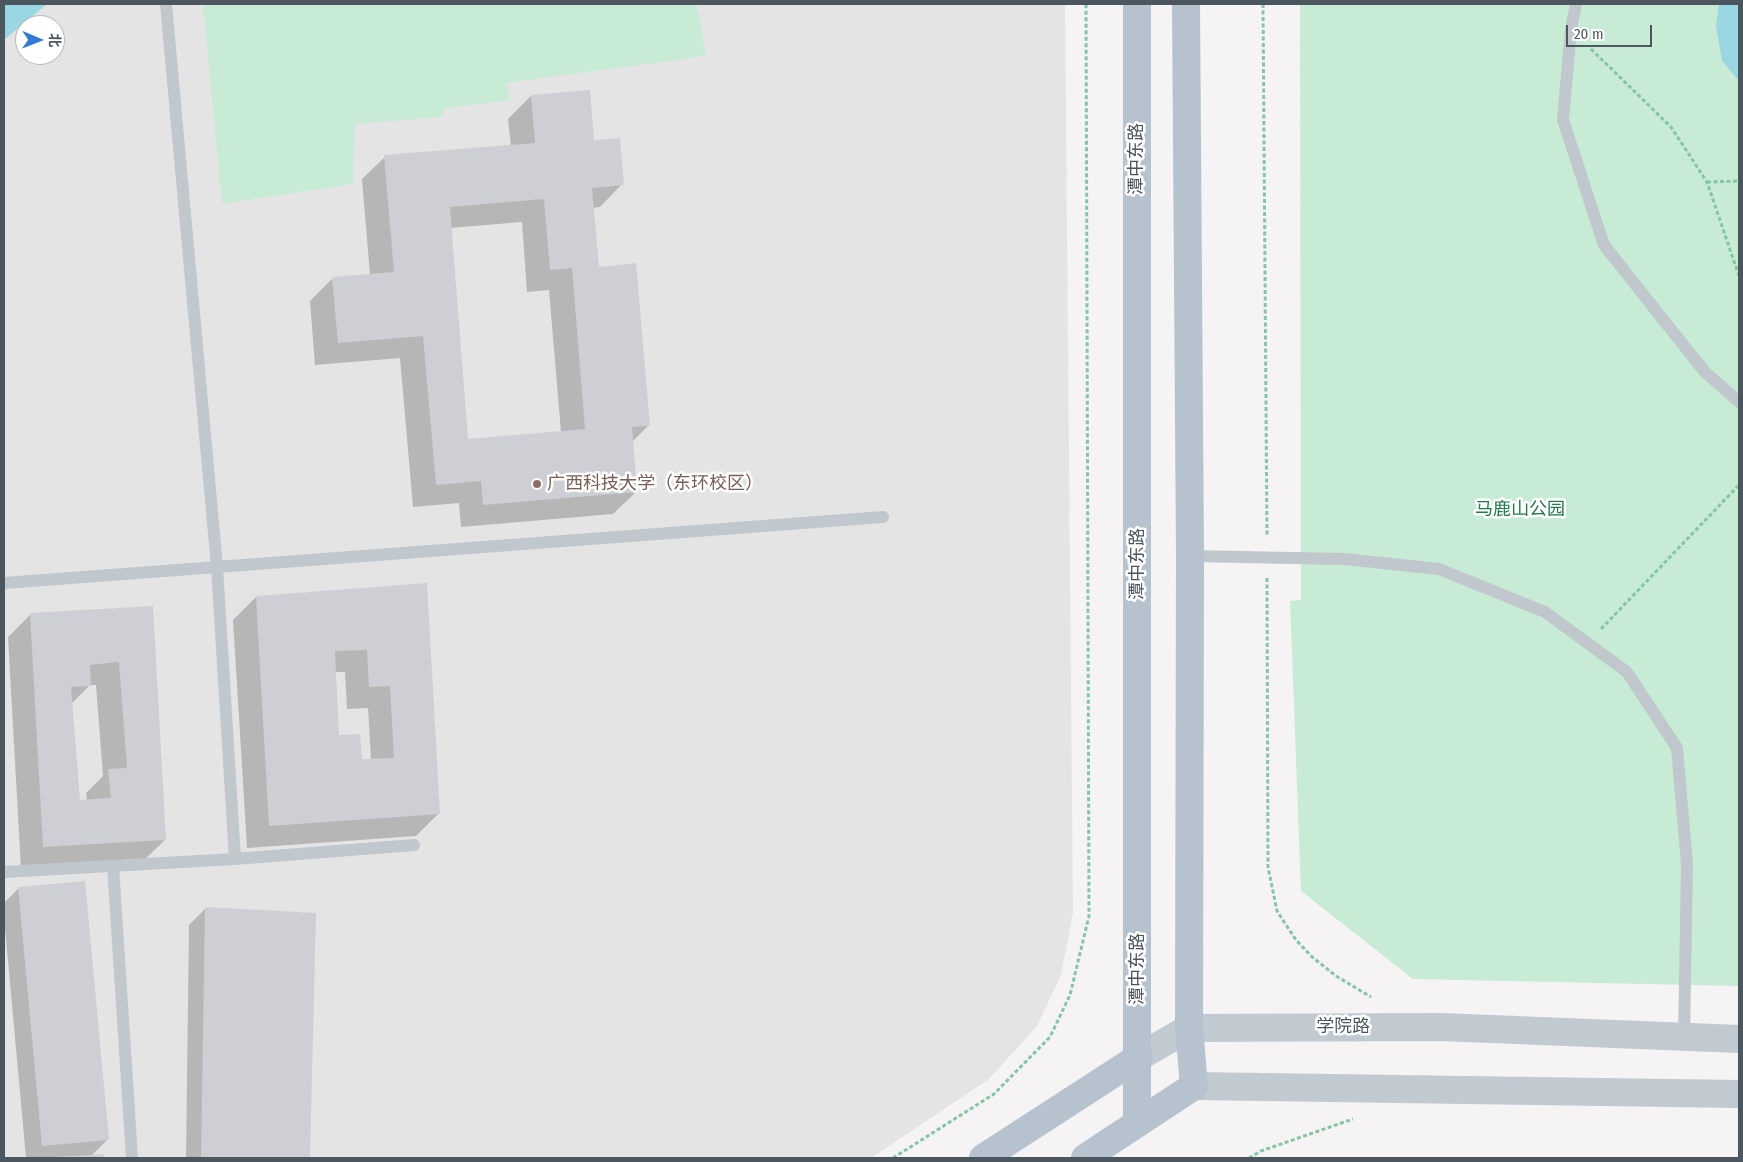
<!DOCTYPE html>
<meta charset="utf-8">
<style>
body{margin:0}
#map{position:relative;width:1743px;height:1162px;overflow:hidden;background:#f5f3f3;font-family:"Fira Sans Condensed","Noto Sans SC",sans-serif}
canvas{display:block}
.frame{position:absolute;inset:0;border:5px solid #4c565e;pointer-events:none}
.north{position:absolute;left:15px;top:15px;width:50px;height:50px;box-sizing:border-box;background:#fff;border:1px solid #b7bbbf;border-radius:50%;rotate:91deg;font-size:14px;font-weight:700;line-height:20px;text-align:center;color:#4c565e}
.north::after{content:'';display:block;margin:auto;width:18px;height:22px;background:#327bd0;clip-path:polygon(50% 0,100% 100%,50% 72%,0 100%)}
.scale{position:absolute;left:1566px;top:25px;width:86px;height:22px;box-sizing:border-box;border:2px solid #4c565e;border-top:0;padding-left:6px;font-size:15px;line-height:18px;white-space:nowrap;color:#4c565e;-webkit-text-stroke:4px #fff;paint-order:stroke}
</style>
<div id="map">
<canvas width="1743" height="1162"></canvas>
<div class="frame"></div>
<div class="north">北</div>
<div class="scale">20 m</div>
</div>
<script>
const g = document.querySelector('canvas').getContext('2d');
g.lineJoin = 'round';
function paint(path, color) {
  g.fillStyle = color;
  g.fill(path, 'evenodd');
}
function toPath(rows) {
  const path = new Path2D();
  for (const r of rows) {
    path.moveTo(r[0], r[1]);
    for (let i = 2; i < r.length; i += 2) path.lineTo(r[i], r[i + 1]);
  }
  return path;
}
function strokePath(path, color, width, dash) {
  g.strokeStyle = color;
  g.lineWidth = width;
  g.lineCap = dash ? 'butt' : 'round';
  g.setLineDash(dash || []);
  g.stroke(path);
}
function write(font, color, halo, rows, align = 'center') {
  g.font = font + ' "Fira Sans Condensed","Noto Sans SC",sans-serif';
  g.lineWidth = 5;
  g.setLineDash([]);
  g.textBaseline = 'middle';
  g.strokeStyle = halo;
  g.fillStyle = color;
  for (const [text, x, y, turn = 0] of rows) {
    g.save();
    g.translate(x, y);
    g.rotate((+turn || 0) * Math.PI / 180);
    g.textAlign = isNaN(turn) ? turn : align;
    if (halo) g.strokeText(text, 0, 0);
    g.fillText(text, 0, 0);
    g.restore();
  }
}
paint(toPath([
 [4,4,1065,4,1073,913,1061,975,1037,1026,989,1079,871,1158,4,1158],
 [25,25,55,25,55,55,25,55]
]), '#e5e4e4');
paint(toPath([
 [203,4,697,4,706,56,506,83,510,100,446,108,441,117,355,124,353,184,222,204],
 [1300,4,1739,4,1739,986,1413,979,1301,891,1290,601,1301,600]
]), '#c8ebd5');
paint(toPath([
 [4,4,47,4,4,40],
 [1719,4,1739,4,1739,81,1722,61,1716,26]
]), '#9bd6e3');
paint(toPath([
 [531,96,593,141,622,184,600,207,592,208,598,268,649,425,632,442,636,492,613,514,461,527,459,503,413,507,400,358,315,365,310,301,333,278,370,275,362,179,385,157,511,146,508,119],
 [522,222,527,292,549,290,561,432,467,440,450,228],
 [426,585,439,813,416,836,247,848,233,620,256,597],
 [335,672,345,672,347,709,368,708,371,760,360,761,338,736],
 [152,607,165,840,142,862,21,869,8,637,31,614],
 [90,685,96,685,103,776,86,793,87,801,79,802,71,704],
 [19,888,108,1139,91,1156,103,1155,103,1158,26,1158,4,917,4,903],
 [205,909,315,915,309,1158,186,1158,189,925]
]), '#0003');
paint(toPath([
 [590,90,594,140,620,138,624,185,592,188,599,267,636,263,650,426,632,427,637,492,483,505,481,481,436,485,423,336,338,343,332,277,394,272,384,155,535,143,531,95],
 [544,199,550,270,572,268,585,429,468,439,450,207],
 [427,583,440,814,269,826,256,596],
 [367,650,369,687,390,686,394,758,362,759,360,734,339,735,335,651],
 [153,606,166,840,43,847,30,613],
 [119,662,127,768,108,769,111,798,80,800,71,687,91,686,90,665],
 [85,881,109,1140,42,1146,18,887],
 [205,907,316,913,310,1158,201,1158],
 [104,1154,104,1158,55,1158,55,1157]
]), '#cdcfd4');
strokePath(toPath([
 [1263,4,1267,537],
 [1591,49,1671,127,1707,182,1739,276],
 [1707,182,1739,181],
 [1267,578,1268,867,1277,911,1296,940,1311,956,1336,976,1371,997],
 [1601,629,1739,485],
 [893,1158,994,1094,1050,1037,1070,995,1089,916,1086,4],
 [1249,1158,1261,1151,1353,1119]
]), '#84c6a3', 3, [4, 2.5]);
strokePath(toPath([
 [166,4,217,567,235,859],
 [1576,4,1571,29,1563,120,1604,245,1704,371,1739,402],
 [1190,556,1344,559,1439,569,1545,612,1627,672,1677,748,1687,865,1684,1038],
 [4,583,883,517],
 [113,866,132,1158],
 [4,872,235,859,414,845]
]), '#c0c7cd', 12);
strokePath(toPath([
 [1139,1057,1189,1028,1441,1027,1739,1039],
 [1194,1086,1739,1094]
]), '#c1c9d1', 28);
strokePath(toPath([
 [1137,4,1137,1123],
 [983,1158,1139,1057],
 [1085,1158,1194,1086,1189,1028,1190,556,1186,4]
]), '#b6c2cd', 28);
for (const [x, y, r, color] of [
 [537,484,5,"#8d6e63"]
]) {
  const dot = new Path2D();
  dot.arc(x, y, r, 0, 2 * Math.PI);
  g.fillStyle = color;
  g.fill(dot);
  strokePath(dot, '#fff', 2);
}
write('18px', '#4c565e', '#fff', [
 ["潭中东路",1137,159,-90],
 ["潭中东路",1138,564,-90],
 ["潭中东路",1138,969,-90],
 ["学院路",1343,1027]
]);
write('18px', '#785e54', '#fff', [
 ["广西科技大学（东环校区）",547,484]
], 'left');
write('18px', '#24794c', '#fff', [
 ["马鹿山公园",1520,510]
]);
</script>
